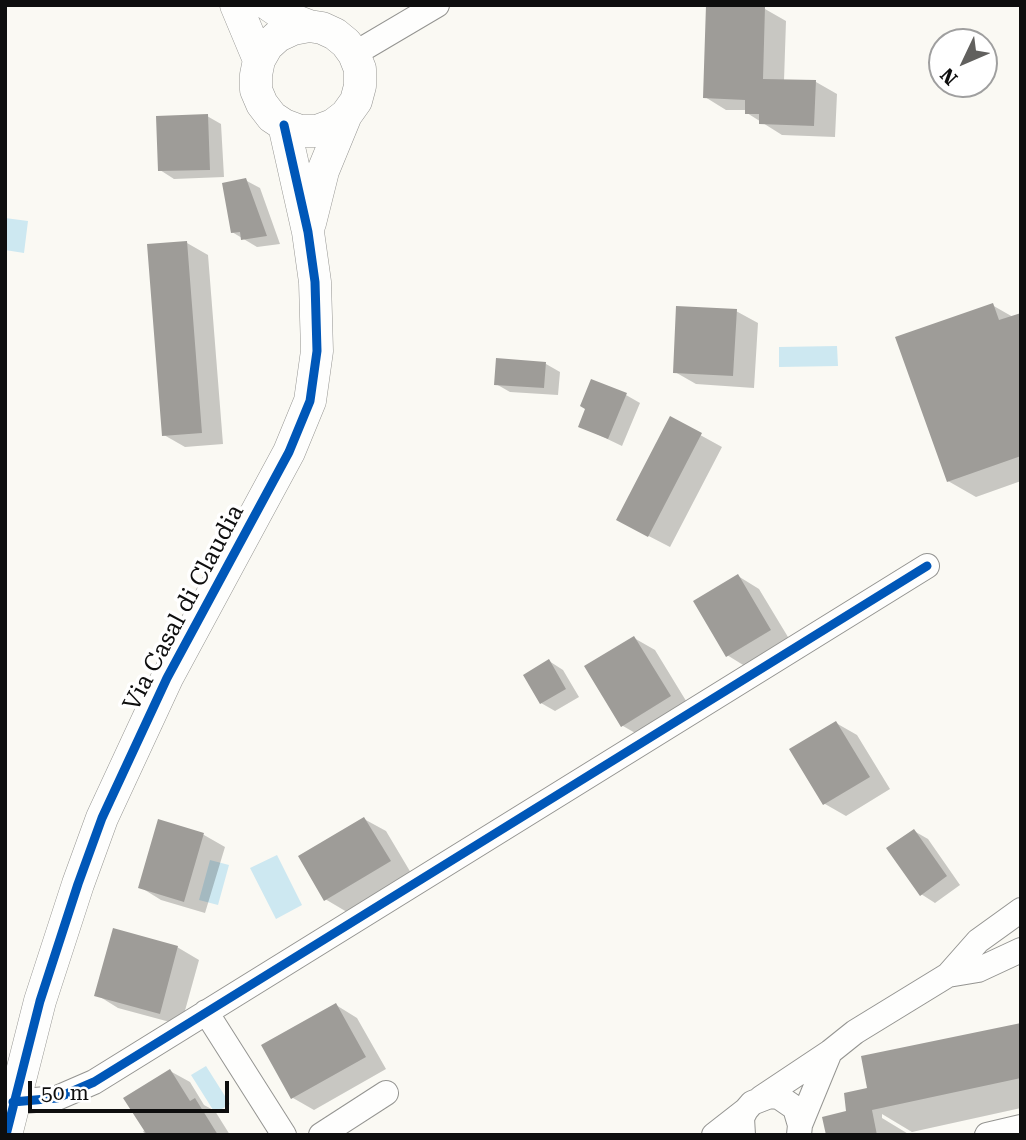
<!DOCTYPE html>
<style>
body{margin:0}
#map{position:relative;width:1026px;height:1140px;overflow:hidden;background:#faf9f3;font-family:"Roboto Serif",serif}
canvas{display:block}
.frame{position:absolute;inset:0;border:7px solid #0e0e0e;pointer-events:none}
.north{position:absolute;left:928px;top:28px;width:70px;height:70px;box-sizing:border-box;background:#fff;border:2px solid #9f9f9f;border-radius:50%;rotate:226deg;font-size:19px;font-weight:700;line-height:28px;text-align:center;color:#0e0e0e}
.north::after{content:'';display:block;margin:auto;width:24px;height:32px;background:#61605e;clip-path:polygon(50% 0,100% 100%,50% 72%,0 100%)}
.scale{position:absolute;left:28px;top:1081px;width:201px;height:32px;box-sizing:border-box;border:4px solid #0e0e0e;border-top:0;padding-left:9px;font-size:21px;line-height:24px;white-space:nowrap;color:#0e0e0e;-webkit-text-stroke:5px #fff;paint-order:stroke}
</style>
<div id="map">
<canvas width="1026" height="1140"></canvas>
<div class="frame"></div>
<div class="north">N</div>
<div class="scale">50 m</div>
</div>
<script>
const g = document.querySelector('canvas').getContext('2d');
g.lineJoin = 'round';
function paint(path, color) {
  g.fillStyle = color;
  g.fill(path, 'evenodd');
}
function toPath(rows) {
  const path = new Path2D();
  for (const r of rows) {
    path.moveTo(r[0], r[1]);
    for (let i = 2; i < r.length; i += 2) path.lineTo(r[i], r[i + 1]);
  }
  return path;
}
function strokePath(path, color, width, dash) {
  g.strokeStyle = color;
  g.lineWidth = width;
  g.lineCap = dash ? 'butt' : 'round';
  g.setLineDash(dash || []);
  g.stroke(path);
}
function write(font, color, halo, rows, align = 'center') {
  g.font = font + ' "Roboto Serif",serif';
  g.lineWidth = 7;
  g.setLineDash([]);
  g.textBaseline = 'middle';
  g.strokeStyle = halo;
  g.fillStyle = color;
  for (const [text, x, y, turn = 0] of rows) {
    g.save();
    g.translate(x, y);
    g.rotate((+turn || 0) * Math.PI / 180);
    g.textAlign = isNaN(turn) ? turn : align;
    if (halo) g.strokeText(text, 0, 0);
    g.fillText(text, 0, 0);
    g.restore();
  }
}
paint(toPath([
 [5,218,28,221,24,253,5,250],
 [837,346,838,366,779,367,779,347],
 [277,855,302,905,276,919,250,868],
 [210,860,229,865,218,905,199,900],
 [206,1066,230,1104,215,1113,191,1075]
]), '#cde8f1');
paint(toPath([
 [765,9,786,21,784,81,816,82,837,94,835,137,782,135,747,113,747,110,726,110,705,97],
 [207,116,221,124,224,177,174,179,160,170],
 [245,180,260,188,280,244,257,247,232,232],
 [187,243,208,255,223,444,185,447,164,435],
 [992,305,1013,317,1021,314,1021,481,976,497,948,481],
 [736,311,758,323,754,388,696,384,675,372],
 [546,364,560,372,558,395,510,392,496,384],
 [626,395,640,403,622,446,580,426,587,409],
 [671,419,722,447,670,547,639,531],
 [738,576,759,589,791,642,748,668,727,655],
 [634,638,655,650,691,709,644,738,623,726],
 [549,661,563,670,579,697,555,711,541,703],
 [836,723,857,735,890,789,846,816,825,804],
 [364,819,386,831,411,873,347,912,325,899],
 [159,822,204,835,225,847,205,913,161,900,140,887],
 [914,831,928,839,960,885,935,903,921,894],
 [177,947,199,960,181,1025,118,1008,97,995],
 [336,1005,357,1018,386,1069,314,1110,293,1098],
 [1021,1024,1021,1108,912,1132,882,1114,882,1118,910,1135,828,1135,869,1089],
 [170,1071,190,1082,204,1105,215,1111,230,1135,145,1135,143,1131,146,1130]
]), '#0003');
paint(toPath([
 [706,5,765,7,763,79,816,80,814,126,759,124,759,114,745,114,745,100,703,98],
 [208,114,210,170,158,171,156,116],
 [246,178,267,236,241,240,240,232,231,233,222,183],
 [187,241,202,433,162,436,147,244],
 [993,303,999,320,1021,313,1021,456,947,482,895,337],
 [676,306,737,309,733,376,673,373],
 [496,358,546,362,544,388,494,385],
 [591,379,627,393,608,439,578,427,585,409,580,406],
 [670,416,702,433,648,537,616,520],
 [738,574,771,630,726,657,693,601],
 [634,636,671,696,621,727,584,666],
 [549,659,566,689,540,704,523,675],
 [836,721,870,777,823,805,789,749],
 [364,817,391,861,324,901,298,856],
 [158,819,204,833,184,902,138,888],
 [914,829,947,876,920,896,886,848],
 [113,928,178,946,160,1014,94,996],
 [336,1003,366,1057,291,1099,261,1045],
 [1021,1023,1021,1078,872,1110,877,1135,826,1135,822,1117,846,1111,844,1093,867,1088,861,1056],
 [170,1069,190,1101,195,1098,218,1135,147,1135,123,1098]
]), '#9e9c98');
const minor = toPath([
 [354,54,437,5],
 [948,975,978,970,1021,950],
 [206,1012,284,1135],
 [761,1098,830,1052,855,1032,948,975,978,941,1021,910],
 [13,1102,57,1098,94,1082,927,566],
 [800,1125,830,1052],
 [321,1135,386,1093],
 [714,1135,746,1110],
 [743,1135,742,1118,746,1110,752,1103,770,1096,779,1097,795,1108,800,1125,799,1135],
 [987,1135,1021,1127]
]);
const tertiary = toPath([
 [236,5,259,60,256,75,256,90,262,104,272,117,284,125,300,131,317,131,333,125,346,115,356,101,360,86,360,69,354,54,346,43,335,34,322,28,309,26,293,29,278,36,267,46,259,60],
 [269,5,288,18,309,26],
 [310,223,323,171,346,115],
 [6,1135,40,1001,78,884,102,818,167,678,289,452,310,401,317,351,315,282,308,232,284,125]
]);
strokePath(minor, '#949491', 26);
strokePath(tertiary, '#949491', 33);
strokePath(minor, '#fefefd', 24);
strokePath(tertiary, '#fefefd', 32);
strokePath(toPath([
 [13,1102,57,1098,94,1082,927,566],
 [6,1135,40,1001,78,884,102,818,167,678,289,452,310,401,317,351,315,282,308,232,284,125]
]), '#0057b8', 9);
write('24px', '#0e0e0e', '#fff', [
 ["Via Casal di Claudia",184,608,-62]
]);
</script>
